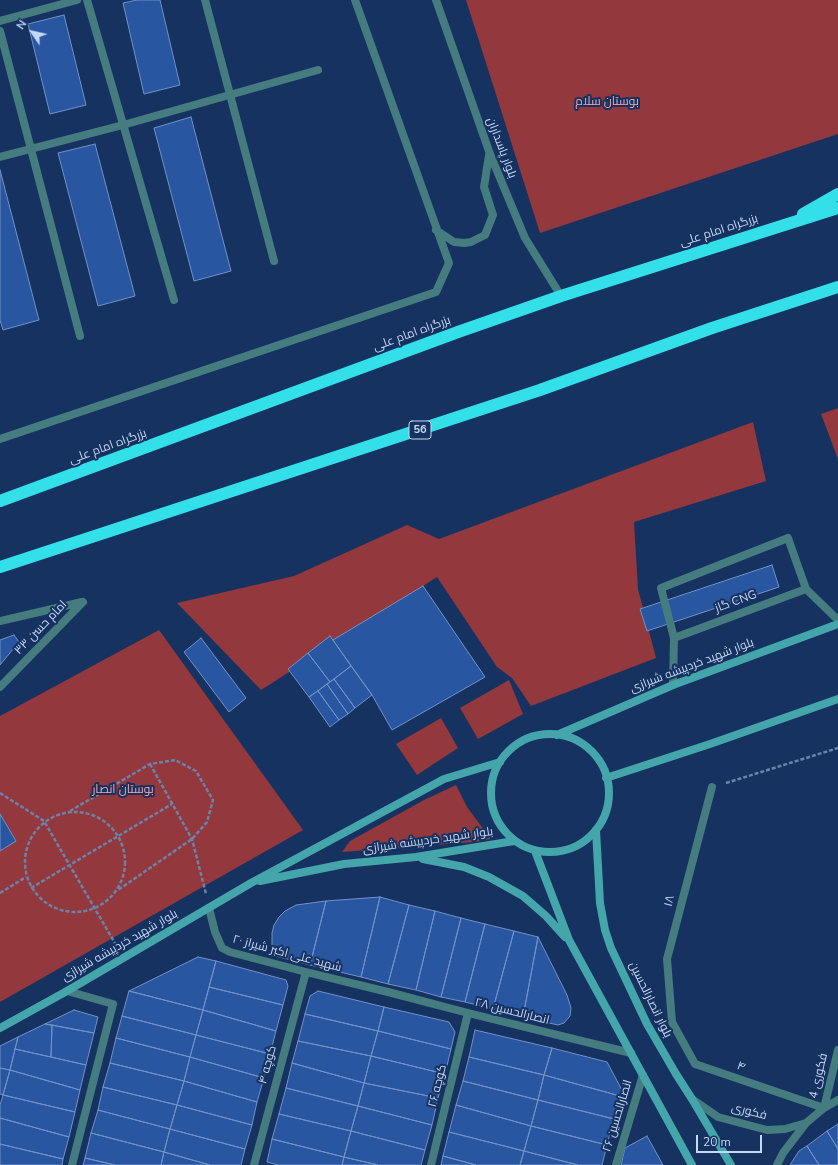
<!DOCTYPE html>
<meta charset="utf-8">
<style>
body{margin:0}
#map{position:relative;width:838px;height:1165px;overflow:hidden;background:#163260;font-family:"Nunito Sans",sans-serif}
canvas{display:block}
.north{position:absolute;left:12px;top:12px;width:40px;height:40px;-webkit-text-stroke:3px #163260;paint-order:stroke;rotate:304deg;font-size:11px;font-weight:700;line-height:16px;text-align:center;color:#c6d8f5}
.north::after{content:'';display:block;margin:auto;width:14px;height:18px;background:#c6d8f5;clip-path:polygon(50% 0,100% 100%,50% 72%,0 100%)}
.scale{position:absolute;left:696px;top:1135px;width:66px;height:18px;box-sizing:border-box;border:2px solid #c6d8f5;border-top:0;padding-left:5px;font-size:12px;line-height:14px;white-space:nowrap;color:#c6d8f5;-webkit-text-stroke:3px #163260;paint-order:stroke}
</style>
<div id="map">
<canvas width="838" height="1165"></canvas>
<div class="north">N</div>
<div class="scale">20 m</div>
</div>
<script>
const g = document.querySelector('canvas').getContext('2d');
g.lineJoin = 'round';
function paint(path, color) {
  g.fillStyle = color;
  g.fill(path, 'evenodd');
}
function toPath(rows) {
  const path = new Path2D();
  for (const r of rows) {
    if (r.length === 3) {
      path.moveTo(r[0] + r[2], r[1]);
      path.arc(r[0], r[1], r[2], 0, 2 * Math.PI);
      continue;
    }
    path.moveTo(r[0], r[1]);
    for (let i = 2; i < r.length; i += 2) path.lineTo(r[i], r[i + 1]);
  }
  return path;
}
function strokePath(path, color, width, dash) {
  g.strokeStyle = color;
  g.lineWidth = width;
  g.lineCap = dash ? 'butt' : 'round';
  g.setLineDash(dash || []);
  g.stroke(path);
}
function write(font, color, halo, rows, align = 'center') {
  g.font = font + ' "Nunito Sans",Cairo,sans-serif';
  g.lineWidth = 4;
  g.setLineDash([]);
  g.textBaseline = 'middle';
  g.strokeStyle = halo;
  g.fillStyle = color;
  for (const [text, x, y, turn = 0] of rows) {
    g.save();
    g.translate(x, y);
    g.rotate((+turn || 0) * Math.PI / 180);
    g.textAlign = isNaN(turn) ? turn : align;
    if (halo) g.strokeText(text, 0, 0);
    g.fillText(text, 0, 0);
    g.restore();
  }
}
paint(toPath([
 [466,0,838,0,838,134,540,233],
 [838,408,838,459,821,414],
 [753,422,766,481,634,522,638,589,656,658,531,706,512,678,497,667,437,577,261,690,177,603,294,576,407,525,439,539],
 [159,630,303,830,0,1002,0,716],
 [509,680,523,714,478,739,460,708],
 [441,718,458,748,417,775,396,744],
 [456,785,467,807,491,839,474,842,342,852,350,841,424,800]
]), '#93383d');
const building = toPath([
 [137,0,160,0,180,85,144,94,123,3,137,0],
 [64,15,86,105,50,114,28,24,64,15],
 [191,117,231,271,194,281,154,128,191,117],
 [95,144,135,296,98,306,58,153,95,144],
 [0,170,39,320,3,330,0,320,0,170],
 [772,565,779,587,647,631,640,609,772,565],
 [423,586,485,677,392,730,372,695,333,640,423,586],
 [14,635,19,642,0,665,0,640,14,635],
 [330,636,351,666,330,682,308,653,330,636],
 [201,638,246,698,229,712,184,652,201,638],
 [308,653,330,682,309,697,288,669,308,653],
 [351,666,372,695,355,708,334,679,351,666],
 [334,679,355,708,348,714,327,684,334,679],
 [327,684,348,714,339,720,318,691,327,684],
 [318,691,339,720,330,727,309,697,318,691],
 [0,814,16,841,0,851,0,814],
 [380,897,409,905,388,984,361,977,380,897],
 [380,897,361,977,310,965,326,901,380,897],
 [326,901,310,965,276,956,272,952,272,933,274,925,279,917,285,911,296,905,326,901],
 [409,905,435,911,416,990,388,984,409,905],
 [435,911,461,918,441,997,416,990,435,911],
 [461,918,485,924,465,1002,441,997,461,918],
 [485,924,514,931,493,1009,465,1002,485,924],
 [514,931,538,937,523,1017,493,1009,514,931],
 [538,937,567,995,571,1008,570,1016,564,1023,558,1025,523,1017,538,937],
 [198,957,216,961,203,1010,129,991,198,957],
 [216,961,286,980,288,986,283,1005,209,987,216,961],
 [209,987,283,1005,276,1031,203,1010,209,987],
 [129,991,203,1010,196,1035,122,1016,129,991],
 [318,991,384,1007,378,1031,305,1014,310,996,318,991],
 [384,1007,449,1022,455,1032,451,1049,378,1031,384,1007],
 [74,1010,98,1017,94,1033,45,1024,74,1010],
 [203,1010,276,1031,270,1054,196,1035,203,1010],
 [305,1014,378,1031,371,1056,298,1041,305,1014],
 [122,1016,196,1035,190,1057,116,1038,122,1016],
 [45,1024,52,1025,51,1057,15,1049,18,1037,45,1024],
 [52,1025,94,1033,86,1065,51,1057,52,1025],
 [475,1030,552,1048,544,1075,469,1057,475,1030],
 [378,1031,451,1049,445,1074,371,1056,378,1031],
 [196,1035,270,1054,264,1078,190,1057,196,1035],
 [18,1037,10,1070,0,1068,0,1046,18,1037],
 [116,1038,190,1057,184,1081,110,1063,116,1038],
 [298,1041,371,1056,364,1083,292,1063,298,1041],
 [552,1048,607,1062,622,1090,620,1096,544,1075,552,1048],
 [15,1049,86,1065,80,1090,10,1070,15,1049],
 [371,1056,445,1074,438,1098,364,1083,371,1056],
 [190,1057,264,1078,257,1102,184,1081,190,1057],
 [469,1057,544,1075,538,1100,463,1081,469,1057],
 [110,1063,184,1081,177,1105,103,1087,110,1063],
 [292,1063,364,1083,358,1106,286,1088,292,1063],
 [0,1068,10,1070,3,1095,0,1094,0,1068],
 [10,1070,80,1090,75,1112,3,1095,10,1070],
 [544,1075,620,1096,614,1119,538,1100,544,1075],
 [184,1081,257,1102,252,1125,177,1105,184,1081],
 [463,1081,538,1100,531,1126,456,1105,463,1081],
 [364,1083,438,1098,432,1125,358,1106,364,1083],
 [103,1087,177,1105,170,1129,98,1110,103,1087],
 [286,1088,358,1106,351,1131,279,1114,286,1088],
 [3,1095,75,1112,69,1137,0,1118,0,1105,3,1095],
 [538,1100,614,1119,607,1145,531,1126,538,1100],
 [177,1105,252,1125,245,1149,170,1129,177,1105],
 [456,1105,531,1126,524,1151,449,1132,456,1105],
 [358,1106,432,1125,425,1150,351,1131,358,1106],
 [98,1110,170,1129,164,1152,91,1133,98,1110],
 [279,1114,351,1131,344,1157,272,1139,279,1114],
 [0,1118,69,1137,63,1159,0,1144,0,1118],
 [838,1124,838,1149,827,1131,838,1124],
 [531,1126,607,1145,602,1165,578,1165,524,1151,531,1126],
 [170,1129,245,1149,241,1165,210,1165,164,1152,170,1129],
 [351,1131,425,1150,421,1165,378,1165,344,1157,351,1131],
 [827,1131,838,1149,838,1165,819,1165,807,1146,827,1131],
 [449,1132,524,1151,520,1165,476,1165,443,1156,449,1132],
 [91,1133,164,1152,161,1165,115,1165,85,1158,91,1133],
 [647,1136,663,1165,621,1165,625,1148,647,1136],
 [272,1139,344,1157,342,1165,278,1165,267,1162,272,1139],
 [0,1144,63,1159,62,1165,0,1165,0,1144],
 [807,1146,819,1165,790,1165,799,1151,807,1146],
 [524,1151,578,1165,520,1165,524,1151],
 [164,1152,210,1165,161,1165,164,1152],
 [443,1156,476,1165,441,1165,443,1156],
 [344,1157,378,1165,342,1165,344,1157],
 [85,1158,115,1165,83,1165,85,1158]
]);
paint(building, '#2856a1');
strokePath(building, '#7192c7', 1);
strokePath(toPath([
 [150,764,192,839,206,894],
 [726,783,838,748],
 [0,793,44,821,116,945],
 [70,811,150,764,175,760,196,771,213,800,207,822,192,839,118,890],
 [75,862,50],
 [31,888,172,804],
 [0,893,26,877]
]), '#6c83a9', 2.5, [4, 2]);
strokePath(toPath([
 [674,638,806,589],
 [673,685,674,638,661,588,788,538,806,589,838,620]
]), '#447c7f', 8);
strokePath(toPath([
 [87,0,174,300],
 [205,0,274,261],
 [436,0,490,154,525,238,561,296],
 [0,21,77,0],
 [0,31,80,336],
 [0,157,123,125,318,70],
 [436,230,454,242,464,243,471,242,485,235,493,215,484,187,489,155],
 [0,439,436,292,449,263,355,0],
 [0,621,82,602],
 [0,687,83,602],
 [712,787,667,959,672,1022,695,1064,824,1108,838,1050],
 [209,908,215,932,222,948,230,952,306,972,388,992,468,1013,631,1053],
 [67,991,113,1004,72,1165],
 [692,1099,718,1117,767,1130,785,1129,806,1123],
 [254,1165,306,972],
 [431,1165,468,1013],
 [616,1165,643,1075],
 [777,1165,783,1153,806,1123,824,1108,838,1100]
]), '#447c7f', 8);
strokePath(toPath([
 [550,793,59],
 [557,735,673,685,838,624],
 [606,778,710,744,838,699],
 [596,830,600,903,605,930,611,948,647,1024,676,1074,692,1099,731,1165],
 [535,851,569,940,692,1165],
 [423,859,464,867,489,877,523,896,546,916,565,937],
 [260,881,344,864,416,857,514,841],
 [0,1028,67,991,251,883,444,779,500,762]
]), '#44a5aa', 8);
strokePath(toPath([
 [803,214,838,194],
 [0,501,458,332,561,296,838,208],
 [0,567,540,390,712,328,838,287]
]), '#33e0e9', 12);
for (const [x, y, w] of [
 [420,430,22]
]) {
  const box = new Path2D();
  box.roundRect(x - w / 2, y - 9, w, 18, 3);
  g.fillStyle = '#163260';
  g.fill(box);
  strokePath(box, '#c6d8f5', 1);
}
write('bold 11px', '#c6d8f5', null, [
 ["56",420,430]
]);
write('12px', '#f9a7a6', '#163260', [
 ["بوستان سلام",607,102],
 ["بوستان انصار",123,790]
]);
write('12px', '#c6d8f5', '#163260', [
 ["بلوار پاسداران",501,148,69],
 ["بزرگراه امام علی",719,231,-18],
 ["بزرگراه امام علی",412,334,-20],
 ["بزرگراه امام علی",108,447,-20],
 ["گاز CNG",736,602,-20],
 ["امام حسن ۳۳",41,628,-46],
 ["بلوار شهید خردپیشه شیرازی",692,666,-21],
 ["بلوار شهید خردپیشه شیرازی",428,841,-8],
 ["۱۸",670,901,-76],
 ["بلوار شهید خردپیشه شیرازی",120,946,-30],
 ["شهید علی اکبر شیراز ۲۰",287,954,15],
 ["بلوار انصارالحسین",650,1000,64],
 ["انصارالحسین ۲۸",512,1012,14],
 ["کوچه ۴",268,1065,-75],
 ["۴",741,1067,19],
 ["فکوری 4",819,1076,-77],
 ["کوچه ۲۶",438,1086,-76],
 ["فکوری",749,1112,14],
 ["انصارالحسین ۲۶",618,1116,-73]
]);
</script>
